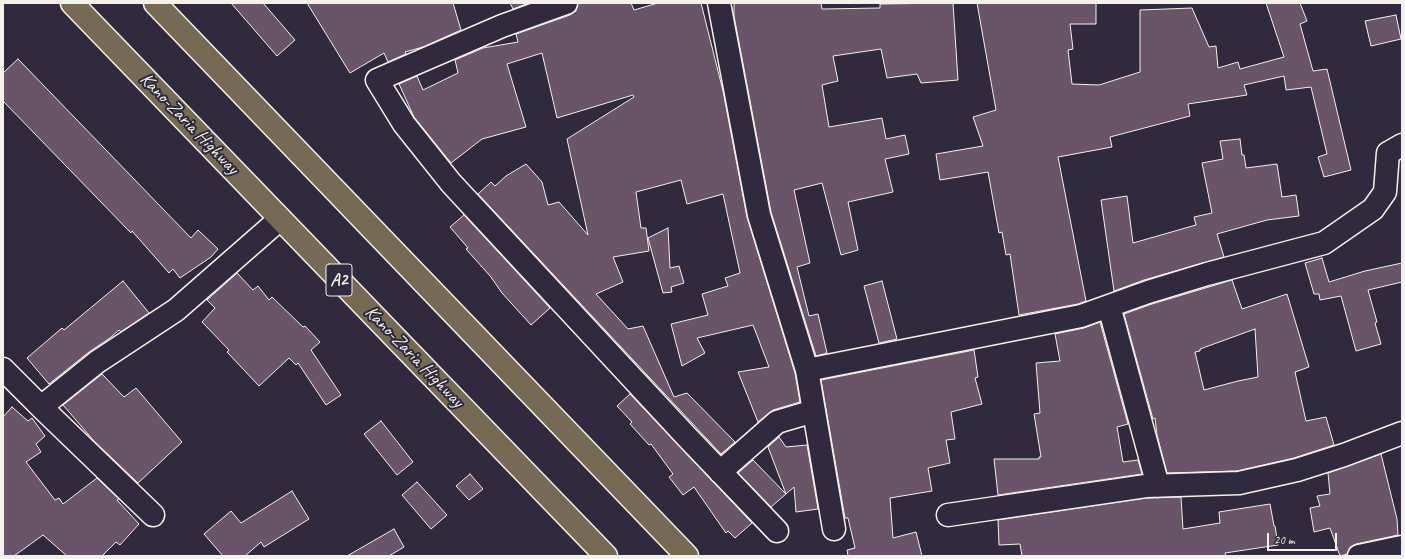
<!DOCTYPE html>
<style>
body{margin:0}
#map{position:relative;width:1405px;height:559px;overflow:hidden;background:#2f2a3d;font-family:Caveat,sans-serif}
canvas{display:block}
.frame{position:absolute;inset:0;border:4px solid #f4f1e8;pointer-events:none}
.scale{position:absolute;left:1267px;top:533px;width:70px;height:18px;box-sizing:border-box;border:2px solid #f4f1e8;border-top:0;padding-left:5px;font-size:12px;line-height:14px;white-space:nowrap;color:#f4f1e8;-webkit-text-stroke:3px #2f2a3d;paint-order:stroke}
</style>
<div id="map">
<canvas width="1405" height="559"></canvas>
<div class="frame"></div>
<div class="scale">20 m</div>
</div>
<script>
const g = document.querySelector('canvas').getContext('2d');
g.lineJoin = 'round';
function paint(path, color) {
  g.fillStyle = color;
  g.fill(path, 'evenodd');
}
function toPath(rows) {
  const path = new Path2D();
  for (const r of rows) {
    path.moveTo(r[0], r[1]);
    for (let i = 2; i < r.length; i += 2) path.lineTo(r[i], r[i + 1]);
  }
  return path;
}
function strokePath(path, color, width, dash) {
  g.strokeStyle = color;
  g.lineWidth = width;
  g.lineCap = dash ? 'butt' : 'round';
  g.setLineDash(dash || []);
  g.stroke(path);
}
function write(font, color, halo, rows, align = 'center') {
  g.font = font + ' Caveat,sans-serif';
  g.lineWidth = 4;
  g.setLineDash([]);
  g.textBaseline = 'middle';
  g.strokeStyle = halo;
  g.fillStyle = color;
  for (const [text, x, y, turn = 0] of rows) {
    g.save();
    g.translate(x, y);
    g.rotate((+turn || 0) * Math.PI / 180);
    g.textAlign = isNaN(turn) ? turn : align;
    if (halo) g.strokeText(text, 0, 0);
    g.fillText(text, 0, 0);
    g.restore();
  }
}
const building = toPath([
 [231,3,263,3,295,40,277,56,231,3],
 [307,3,453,3,461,30,423,47,405,52,406,54,388,62,384,53,350,73,307,3],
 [510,3,529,3,513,9,510,3],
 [578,3,631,3,634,10,658,3,701,3,723,91,747,217,795,373,800,402,773,410,758,422,738,372,769,367,753,325,697,338,705,353,682,366,671,324,708,315,702,294,728,286,725,278,740,273,723,194,687,204,681,180,636,192,641,228,646,228,649,251,613,257,623,282,596,294,628,329,643,326,674,397,687,393,735,442,721,454,478,194,491,182,495,186,506,176,526,164,542,182,548,205,559,202,588,235,567,139,634,97,633,95,557,118,542,53,507,64,526,127,482,139,451,163,414,117,399,84,417,76,423,90,458,73,455,60,483,48,518,42,516,34,570,15,576,11,578,3],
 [734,3,821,3,822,9,880,8,880,4,953,3,958,80,921,83,917,74,887,78,881,49,833,56,838,81,822,85,829,127,882,118,886,139,905,135,909,154,885,159,893,192,848,202,858,250,841,255,822,183,794,190,810,263,797,267,809,316,818,314,827,353,816,356,771,212,734,16,734,3],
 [977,3,1096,3,1096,24,1070,24,1073,49,1068,50,1072,84,1099,85,1140,72,1140,10,1192,8,1209,47,1216,46,1218,68,1238,62,1240,69,1284,57,1266,3,1300,3,1307,21,1300,24,1313,71,1327,69,1351,170,1324,177,1318,157,1327,154,1311,87,1286,90,1284,76,1244,85,1247,95,1188,104,1190,116,1110,137,1112,147,1058,157,1086,301,1078,304,1019,315,1010,254,1006,255,1002,232,999,233,988,172,940,180,936,154,983,146,973,117,996,110,977,3],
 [1396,15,1401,39,1371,46,1365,21,1396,15],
 [18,59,191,238,198,230,218,249,211,257,180,278,173,269,169,273,132,231,131,233,3,101,3,73,18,59],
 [1240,139,1242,155,1244,155,1246,168,1277,164,1282,197,1296,195,1299,216,1267,220,1217,234,1224,257,1144,280,1114,291,1101,200,1127,196,1133,243,1196,225,1194,217,1212,213,1202,163,1223,159,1220,141,1240,139],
 [464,215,550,308,531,325,502,293,491,277,466,249,468,248,450,227,464,215],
 [668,228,670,268,679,266,684,283,671,287,672,292,663,293,648,238,668,228],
 [1322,258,1329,282,1365,271,1402,263,1402,282,1368,290,1377,322,1375,323,1381,344,1356,351,1341,296,1320,300,1319,294,1314,294,1305,263,1322,258],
 [237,273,253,290,258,286,269,300,272,297,303,327,305,326,320,342,311,350,341,395,326,405,298,363,296,365,289,358,259,386,227,352,229,350,202,322,215,308,207,300,237,273],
 [1232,280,1242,309,1287,294,1309,367,1295,372,1306,421,1326,417,1334,445,1294,458,1237,471,1167,473,1157,435,1155,418,1153,419,1124,314,1152,304,1232,280],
 [1255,329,1258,377,1238,381,1204,390,1195,352,1200,351,1200,349,1255,329],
 [123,281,149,313,121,332,119,330,110,338,89,352,49,384,27,358,62,328,64,330,123,281],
 [882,281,897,339,879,343,864,286,882,281],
 [1100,322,1128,424,1117,427,1123,462,1138,460,1142,474,998,495,994,459,1039,459,1039,457,1041,457,1034,414,1040,413,1036,363,1060,361,1055,334,1084,328,1100,322],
 [974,350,978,377,975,378,982,404,951,412,955,439,946,440,950,463,928,468,932,491,890,498,893,538,916,532,922,556,848,556,847,550,855,548,848,518,845,518,821,380,974,350],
 [102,374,124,397,136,388,182,442,138,483,94,441,63,405,102,374],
 [630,394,752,523,735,538,728,531,726,533,694,487,683,495,669,477,673,474,651,444,649,445,630,424,632,422,617,406,630,394],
 [12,407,28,421,32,418,45,436,36,444,41,452,26,462,55,500,59,498,63,504,97,478,119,499,117,500,139,524,120,545,116,542,102,556,67,556,43,535,14,556,3,556,3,417,12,407],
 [381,421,413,462,397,475,364,434,381,421],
 [779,437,786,447,807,445,818,509,796,512,794,487,771,507,738,473,753,460,786,494,768,447,779,437],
 [1381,454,1397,519,1398,535,1356,544,1350,547,1347,554,1340,556,1330,528,1314,532,1310,508,1320,506,1317,496,1330,494,1328,473,1381,454],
 [470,474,483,489,469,500,456,486,470,474],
 [417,482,447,515,431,529,402,495,417,482],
 [292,491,309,519,264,547,261,542,245,556,223,556,204,534,231,511,241,523,292,491],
 [1181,497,1183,529,1220,523,1219,512,1270,504,1274,526,1275,526,1278,545,1225,553,1226,556,1022,556,1020,544,999,545,998,520,1147,498,1181,497],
 [394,529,404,547,389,556,347,556,394,529]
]);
paint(building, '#6a5468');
strokePath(building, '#f4f1e8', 1);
const street = toPath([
 [566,3,502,26,377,80,404,124,451,183,687,437,777,531],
 [719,3,759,215,807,370,834,529],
 [1109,306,1158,486],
 [3,369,41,407,97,362,176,310,280,219],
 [807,370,1081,316,1148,292,1207,274,1324,243,1373,209,1385,192,1388,153,1402,145],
 [41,407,153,515],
 [720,472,777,422,814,411],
 [948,515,1146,486,1239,483,1297,470,1344,455,1402,433],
 [1359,556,1402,547]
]);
const highway = toPath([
 [72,3,606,556],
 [155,3,687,556]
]);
strokePath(street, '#f4f1e8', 25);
strokePath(highway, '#f4f1e8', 25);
strokePath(street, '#2f2a3d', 22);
strokePath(highway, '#766a54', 22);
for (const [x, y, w] of [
 [339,280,26]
]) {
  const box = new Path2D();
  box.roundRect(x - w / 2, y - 16, w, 32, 3);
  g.fillStyle = '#2f2a3d';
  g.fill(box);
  strokePath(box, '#f4f1e8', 1);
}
write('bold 18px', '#f4f1e8', null, [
 ["A2",339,280]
]);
write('19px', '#f4f1e8', '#2f2a3d', [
 ["Kano-Zaria Highway",189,124,46],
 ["Kano-Zaria Highway",414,357,46]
]);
</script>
